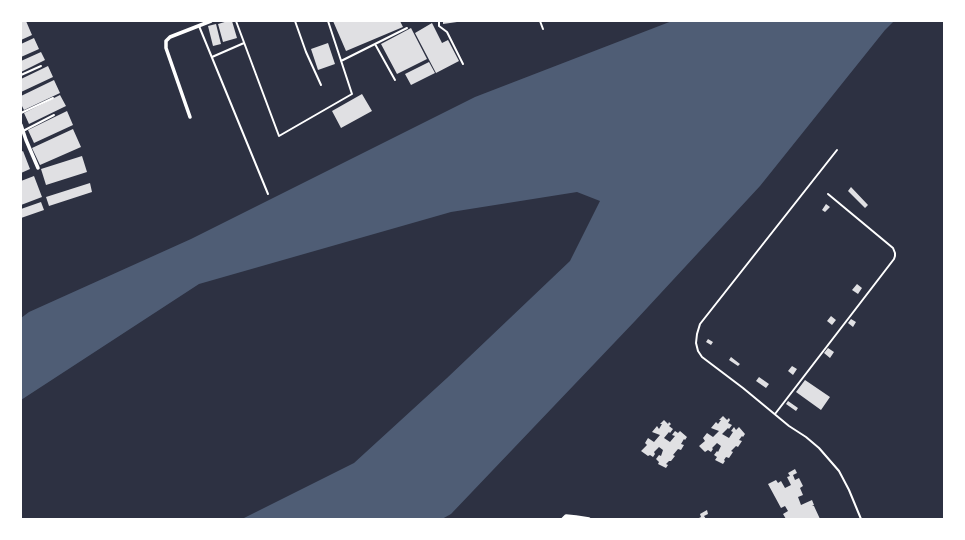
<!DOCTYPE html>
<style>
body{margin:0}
#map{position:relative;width:965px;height:540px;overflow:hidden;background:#2d3142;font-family:"PT Serif",serif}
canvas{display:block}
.frame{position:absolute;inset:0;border:22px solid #fff;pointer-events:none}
</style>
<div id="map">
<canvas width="965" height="540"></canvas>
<div class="frame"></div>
</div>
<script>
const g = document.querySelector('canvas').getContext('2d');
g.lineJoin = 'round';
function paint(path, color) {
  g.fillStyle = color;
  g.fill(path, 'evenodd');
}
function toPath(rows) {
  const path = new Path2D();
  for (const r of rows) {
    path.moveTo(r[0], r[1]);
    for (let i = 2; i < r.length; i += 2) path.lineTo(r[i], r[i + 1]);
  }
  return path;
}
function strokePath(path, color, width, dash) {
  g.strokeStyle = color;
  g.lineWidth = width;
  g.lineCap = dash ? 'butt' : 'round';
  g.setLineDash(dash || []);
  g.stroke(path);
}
paint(toPath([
 [672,21,894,21,885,30,760,186,635,321,451,514,442,519,242,519,354,463,447,378,570,261,600,201,577,192,451,212,199,284,21,400,21,318,29,312,191,239,475,97]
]), '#4f5d75');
paint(toPath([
 [23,21,26,21,32,35,21,40,21,22],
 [228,21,232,21,237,38,223,42,218,24],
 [333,21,400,21,403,27,346,51],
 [443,21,457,21,457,22,443,24],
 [432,23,442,43,448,40,459,61,436,73,415,33],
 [216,24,221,44,213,46,208,26],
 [411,28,427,59,397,74,381,44],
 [34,38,39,49,21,57,21,44],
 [328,43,335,64,318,70,311,49],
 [41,52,45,60,21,72,21,61],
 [429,62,435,73,411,85,405,74],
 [48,66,53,77,21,92,21,79],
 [54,80,60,93,24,110,21,104,21,96],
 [362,94,372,111,341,128,332,111],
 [60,95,66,106,29,124,24,113],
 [67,111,73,125,34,143,28,130],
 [73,129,81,147,40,165,32,148],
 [23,151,30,169,21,173,21,152],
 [82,156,87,172,46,185,41,169],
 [34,176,42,197,21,205,21,181],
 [90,183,92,192,49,206,46,197],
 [851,187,868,205,865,208,848,191],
 [41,202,44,210,21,218,21,209],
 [826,204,830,207,825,212,822,210],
 [857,284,862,288,858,294,852,290],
 [831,316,836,320,832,325,827,321],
 [851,319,856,322,853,327,848,323],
 [708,339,713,342,711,345,706,342],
 [828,348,834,352,830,358,824,353],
 [731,357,740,364,738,366,729,360],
 [792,366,797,369,793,375,788,371],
 [759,377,769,384,766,388,756,381],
 [805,380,830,397,821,410,796,392],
 [788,401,798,408,796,411,786,404],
 [723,416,727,420,729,418,730,420,728,423,732,425,729,429,728,428,722,434,729,438,733,432,731,431,734,427,736,430,739,427,745,434,743,437,742,436,739,440,742,441,738,447,736,446,731,451,733,452,729,458,726,457,724,460,725,461,723,464,715,460,717,457,714,455,717,451,718,452,721,446,717,443,712,448,713,449,711,452,708,450,705,452,699,446,705,441,703,438,707,433,713,437,719,431,711,428,716,422,718,424,721,420,719,420],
 [664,420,668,424,669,422,671,424,669,426,673,429,670,433,669,432,664,438,670,442,675,436,672,435,675,431,678,433,680,431,687,437,685,440,684,439,681,444,684,445,681,450,678,449,673,455,675,456,671,461,669,461,666,464,668,465,666,468,658,464,659,462,656,459,659,455,661,456,663,450,659,447,654,452,655,454,653,457,650,455,648,456,641,451,647,445,645,443,648,438,654,442,660,435,652,432,657,426,659,429,662,424,660,424],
 [795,469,797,473,793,475,795,480,799,478,803,486,800,488,803,495,798,497,801,505,812,500,814,505,812,506,814,506,820,519,786,519,783,514,788,511,785,506,781,508,768,484,776,480,778,483,781,481,785,488,791,485,787,477,790,476,788,473],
 [707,510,708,514,704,516,706,519,697,519,701,517,700,514]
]), '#e0e0e3');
strokePath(toPath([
 [236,21,279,136,352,94,328,21],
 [295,21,306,52,321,85],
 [439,21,439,26,447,32,463,64],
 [540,21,543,29],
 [199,26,268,194],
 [375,44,395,80],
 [212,57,244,43],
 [341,61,407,28],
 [21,75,41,66],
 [21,113,53,98],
 [23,131,54,115],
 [837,150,700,324,697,334,696,343,698,351,702,357,743,388,789,426,806,437,819,448,839,471,849,490,861,519],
 [775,414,894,259,895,256,895,253,893,248,828,194]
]), '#fff', 2);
strokePath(toPath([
 [190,117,166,48,166,41,170,37,211,21],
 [21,125,26,140,38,168],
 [563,519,566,516,576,517,589,519]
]), '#fff', 3.5);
</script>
